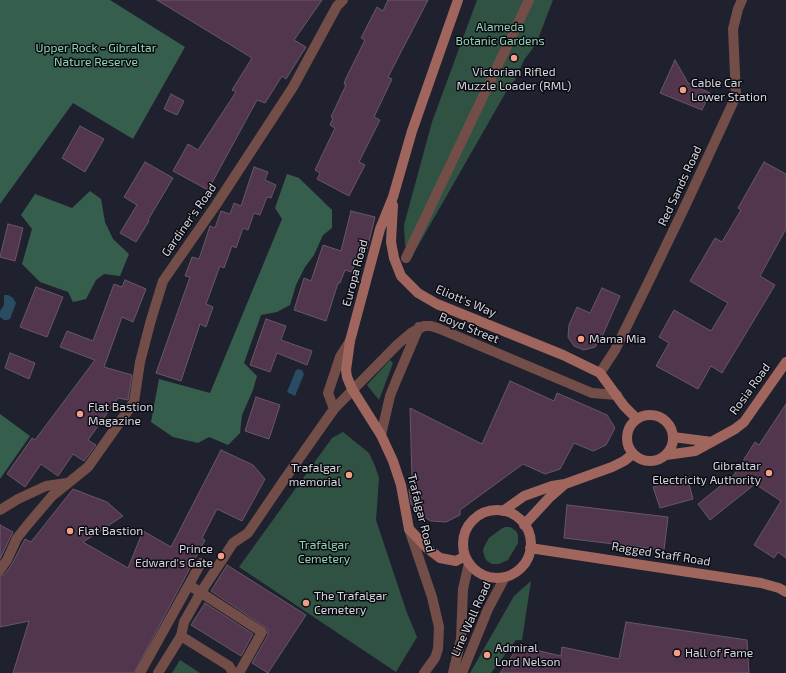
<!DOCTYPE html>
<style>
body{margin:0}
canvas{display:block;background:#20212f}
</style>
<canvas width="786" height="673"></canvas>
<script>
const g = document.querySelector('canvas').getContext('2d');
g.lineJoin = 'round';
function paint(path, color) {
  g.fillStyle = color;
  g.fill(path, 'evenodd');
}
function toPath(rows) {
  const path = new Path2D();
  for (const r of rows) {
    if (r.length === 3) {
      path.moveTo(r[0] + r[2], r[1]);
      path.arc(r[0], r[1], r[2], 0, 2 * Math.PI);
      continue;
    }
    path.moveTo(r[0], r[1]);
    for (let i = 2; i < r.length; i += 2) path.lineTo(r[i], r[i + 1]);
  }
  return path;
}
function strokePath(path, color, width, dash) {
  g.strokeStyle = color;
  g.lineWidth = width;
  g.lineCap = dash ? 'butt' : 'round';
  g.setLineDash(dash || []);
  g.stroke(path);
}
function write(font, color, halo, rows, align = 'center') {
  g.font = font + ' "Exo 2",sans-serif';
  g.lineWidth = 3;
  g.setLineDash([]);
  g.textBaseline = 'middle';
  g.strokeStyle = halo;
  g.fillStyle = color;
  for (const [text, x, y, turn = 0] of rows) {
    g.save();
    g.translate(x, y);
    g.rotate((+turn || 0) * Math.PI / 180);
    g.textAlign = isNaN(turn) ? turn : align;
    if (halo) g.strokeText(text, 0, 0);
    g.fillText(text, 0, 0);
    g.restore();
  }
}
paint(toPath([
 [477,0,553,0,536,44,524,60,515,80,510,85,411,258,405,244,404,225,432,122],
 [390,360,393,363,379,400,367,385],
 [343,432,369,453,375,466,379,478,376,520,407,613,417,637,396,672,239,567,332,438],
 [505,527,510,527,516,531,518,535,518,543,508,560,499,564,492,564,487,561,485,558,483,551,484,547,489,538,501,529],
 [531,581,522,640,516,640,491,673,470,673,514,596],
 [180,660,200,673,172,673]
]), '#305242');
paint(toPath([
 [0,0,110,0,185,47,133,139,73,103,0,204],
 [287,174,299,178,332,210,332,228,323,235,314,255,305,267,296,285,290,305,277,312,261,315,244,363,257,376,253,390,242,415,240,433,228,445,209,437,198,443,173,437,151,422,159,379,210,393,282,219,275,208],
 [90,191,101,199,105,222,113,239,129,254,120,276,104,274,96,280,86,299,73,302,68,292,40,282,22,264,32,229,21,215,35,194,72,208],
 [0,414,30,436,0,479]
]), '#365e4c');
paint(toPath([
 [4,295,8,295,13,298,16,303,10,319,7,320,4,320,0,317,0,311,4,305],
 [299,369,303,371,303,373,304,374,295,396,287,392,296,370]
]), '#294c62');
const building = toPath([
 [157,0,322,0,294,40,306,47,286,79,282,76,265,103,257,100,208,190,173,171,188,144,198,150,236,92,232,90,252,58,157,0],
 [388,0,428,0,388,77,392,79,374,117,380,120,359,162,365,165,349,196,317,179,320,173,315,170,335,128,330,125,333,118,331,117,346,85,344,84,346,78,365,40,361,38,377,7,383,11,388,0],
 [675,60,688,83,710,93,702,110,660,93,675,60],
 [171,94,184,101,177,115,164,109,171,94],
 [80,126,104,139,85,172,62,158,80,126],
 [145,162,173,178,148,220,149,221,136,242,120,233,137,205,124,197,145,162],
 [764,162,786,174,786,229,760,276,775,285,722,373,711,366,698,389,656,366,669,343,659,337,674,310,711,331,728,303,690,281,715,238,722,242,741,210,738,208,764,162],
 [254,167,268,172,265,180,276,185,271,198,267,197,260,215,254,213,248,230,243,228,236,248,232,246,224,268,220,266,206,304,213,307,206,327,200,324,181,381,156,373,190,277,185,276,192,257,199,259,210,226,215,228,221,211,230,214,234,203,241,206,254,167],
 [351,211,375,217,367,249,360,247,352,272,345,270,340,283,338,283,326,321,294,310,304,278,311,281,323,245,341,251,351,211],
 [8,224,23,228,15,261,0,257,8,224],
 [125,280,146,289,133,322,122,317,104,367,132,375,128,400,118,398,88,440,96,445,84,461,73,454,58,476,41,464,25,487,7,474,32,438,35,440,95,360,60,347,67,331,93,341,114,284,122,287,125,280],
 [36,287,63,297,47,337,20,327,36,287],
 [602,288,620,296,601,339,595,347,584,350,574,346,568,337,569,325,577,307,590,313,602,288],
 [266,319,286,326,281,340,312,351,307,365,277,353,270,372,250,365,266,319],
 [10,353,35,363,29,379,5,368,10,353],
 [510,381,554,401,557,393,607,415,615,428,606,445,593,451,574,443,560,469,545,474,523,464,460,510,460,515,446,522,431,521,418,513,411,504,409,490,412,478,410,408,482,444,510,381],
 [256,397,280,405,269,439,245,431,256,397],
 [786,404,786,558,778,552,774,558,754,545,781,501,755,484,710,520,698,504,734,475,755,442,759,445,786,404],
 [221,450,253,465,265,479,242,521,217,509,202,538,205,540,134,673,13,673,29,621,0,627,0,576,5,574,12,564,25,539,31,542,73,489,107,502,123,516,83,542,128,568,143,531,171,547,221,450],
 [687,477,693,499,660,508,653,487,687,477],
 [567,505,668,517,664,550,564,538,567,505],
 [0,525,13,532,0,559,0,525],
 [227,565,306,615,268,673,252,663,268,635,268,629,211,591,227,565],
 [205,603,253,634,241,656,191,625,205,603],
 [626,622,747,640,749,673,500,673,519,646,561,656,562,647,619,659,626,622]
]);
paint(building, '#52364e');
strokePath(building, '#665864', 1);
strokePath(toPath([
 [406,258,529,0],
 [0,510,18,499,46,486,67,483],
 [189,585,262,632,239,673],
 [140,673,201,563]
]), '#734e48', 10);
strokePath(toPath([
 [600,373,615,350,650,279,688,200,736,96,733,29,738,9,742,0],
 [334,409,398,344,411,333,424,326,431,326,440,329,592,393,617,395],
 [381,435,390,396,396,381,419,327],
 [0,570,7,560,17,538,29,523,52,496,88,467,134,402,140,362,151,320,163,281,216,205,293,87,337,6,343,0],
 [181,636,229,666,233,673]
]), '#734e48', 10);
strokePath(toPath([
 [409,529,432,597,439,627,438,649,435,658,424,673],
 [158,673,181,636,184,622,201,592,224,557,233,543,248,533,284,480,334,409,328,393,340,357,350,341],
 [453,673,461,639,463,589,469,563],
 [462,673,488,609,505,577]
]), '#734e48', 10);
strokePath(toPath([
 [458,0,412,131,393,197,380,229,350,341,346,370,347,377,352,389,381,435,393,461,401,485,409,529,427,548,440,558,456,561,465,556],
 [393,205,391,242,394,258,401,276,418,293,437,304,563,355,600,373,624,406,637,419],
 [650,438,23],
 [673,437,712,442],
 [666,455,695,451,735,429,744,422,786,362],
 [497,544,34],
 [503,511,524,496,552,486,565,484,612,467,624,461,633,454],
 [524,525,549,498,565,484],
 [530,548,761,583,779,588,786,592]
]), '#a0655d', 10);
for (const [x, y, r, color] of [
 [514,58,4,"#f49e88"],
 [683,90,4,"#f49e88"],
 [581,339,4,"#f49e88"],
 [80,414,4,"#f49e88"],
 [769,473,4,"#f49e88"],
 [349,475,4,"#f49e88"],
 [70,531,4,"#f49e88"],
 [221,556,4,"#f49e88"],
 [306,603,4,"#f49e88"],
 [677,653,4,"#f49e88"],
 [487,655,4,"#f49e88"]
]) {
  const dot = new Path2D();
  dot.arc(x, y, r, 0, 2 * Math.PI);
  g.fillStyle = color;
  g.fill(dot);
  strokePath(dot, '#0b0b11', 1.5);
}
write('12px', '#8ed5b4', '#0b0b11', [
 ["Alameda",500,27],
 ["Botanic Gardens",500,41],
 ["Upper Rock - Gibraltar",96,48],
 ["Nature Reserve",96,62],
 ["Trafalgar",324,545],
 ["Cemetery",324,559]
]);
write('12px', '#d5d6e0', '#0b0b11', [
 ["Victorian Rifled",514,72,"center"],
 ["Muzzle Loader (RML)",514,86,"center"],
 ["Cable Car",691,83],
 ["Lower Station",691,97],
 ["Mama Mia",589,339],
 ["Flat Bastion",88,407],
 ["Magazine",88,421],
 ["Gibraltar",761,466,"right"],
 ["Electricity Authority",761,480,"right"],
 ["Trafalgar",341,468,"right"],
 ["memorial",341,482,"right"],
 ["Flat Bastion",78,531],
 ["Prince",213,549,"right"],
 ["Edward's Gate",213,563,"right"],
 ["The Trafalgar",314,596],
 ["Cemetery",314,610],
 ["Admiral",495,648],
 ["Lord Nelson",495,662],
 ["Hall of Fame",685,653]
], 'left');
write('12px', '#d5d6e0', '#0b0b11', [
 ["Red Sands Road",680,186,-65],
 ["Gardiner's Road",189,220,-55],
 ["Europa Road",355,273,-75],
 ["Eliott's Way",466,301,23],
 ["Boyd Street",469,328,22],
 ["Rosia Road",750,389,-54],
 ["Trafalgar Road",421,513,76],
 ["Ragged Staff Road",661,554,9],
 ["Line Wall Road",471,619,-66]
]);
</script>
